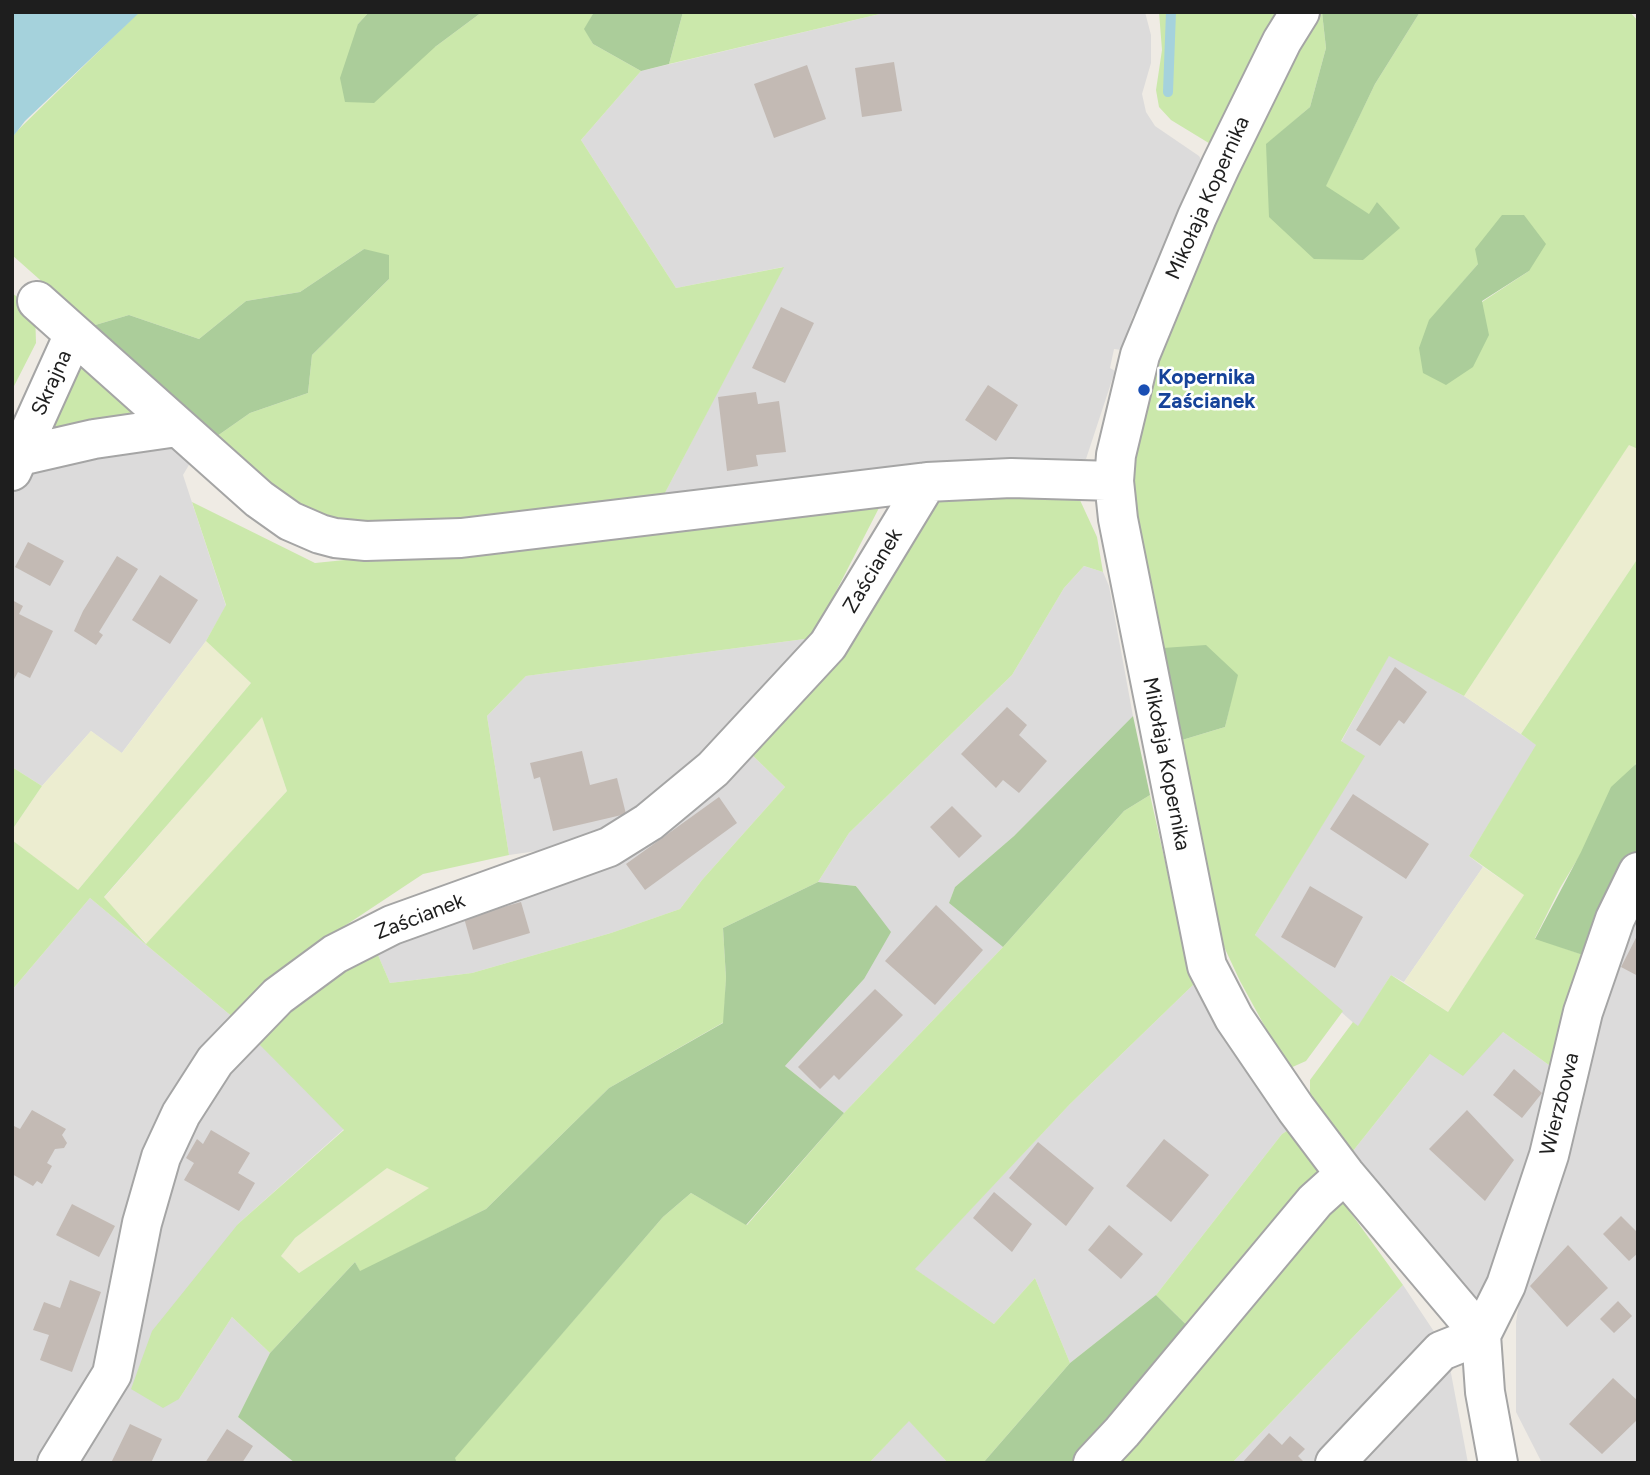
<!DOCTYPE html>
<meta charset="utf-8">
<style>
body{margin:0}
#map{position:relative;width:1650px;height:1475px;overflow:hidden;background:#efebe4;font-family:Figtree,sans-serif}
canvas{display:block}
.frame{position:absolute;inset:0;border:14px solid #1e1e1e;pointer-events:none}
</style>
<div id="map">
<canvas width="1650" height="1475"></canvas>
<div class="frame"></div>
</div>
<script>
const g = document.querySelector('canvas').getContext('2d');
g.lineJoin = 'round';
function paint(path, color) {
  g.fillStyle = color;
  g.fill(path, 'evenodd');
}
function toPath(rows) {
  const path = new Path2D();
  for (const r of rows) {
    path.moveTo(r[0], r[1]);
    for (let i = 2; i < r.length; i += 2) path.lineTo(r[i], r[i + 1]);
  }
  return path;
}
function strokePath(path, color, width, dash) {
  g.strokeStyle = color;
  g.lineWidth = width;
  g.lineCap = dash ? 'butt' : 'round';
  g.setLineDash(dash || []);
  g.stroke(path);
}
function write(font, color, halo, rows, align = 'center') {
  g.font = font + ' Figtree,sans-serif';
  g.lineWidth = 5;
  g.setLineDash([]);
  g.textBaseline = 'middle';
  g.strokeStyle = halo;
  g.fillStyle = color;
  for (const [text, x, y, turn = 0] of rows) {
    g.save();
    g.translate(x, y);
    g.rotate((+turn || 0) * Math.PI / 180);
    g.textAlign = isNaN(turn) ? turn : align;
    if (halo) g.strokeText(text, 0, 0);
    g.fillText(text, 0, 0);
    g.restore();
  }
}
paint(toPath([
 [888,12,1145,12,1151,35,1151,63,1142,94,1146,112,1155,126,1199,156,1203,163,1147,299,1133,315,1122,350,1114,349,1110,368,1115,371,1086,459,1081,460,1082,468,657,508,783,267,676,288,581,140,641,71],
 [164,441,193,458,183,475,226,606,206,641,121,754,91,731,42,786,12,767,12,494,20,480,33,468],
 [1084,566,1103,572,1109,586,1133,716,1014,836,955,887,949,903,1003,947,844,1113,785,1066,864,979,857,886,818,882,849,833,1012,675,1064,588],
 [812,638,640,817,579,845,509,855,487,716,526,676],
 [1389,655,1464,696,1537,745,1469,856,1483,867,1404,982,1391,975,1358,1027,1255,935,1364,756,1341,742],
 [746,749,785,787,702,880,680,909,611,933,472,973,390,983,375,948,505,898],
 [90,898,235,1019,344,1129,238,1224,179,1399,232,1317,270,1353,238,1417,295,1463,12,1463,12,990],
 [1638,899,1638,1463,1542,1463,1516,1412,1516,1322,1525,1266,1578,1070],
 [1193,985,1207,1009,1290,1129,1282,1134,1156,1295,1070,1363,1035,1278,994,1324,914,1269,1070,1104],
 [1503,1032,1560,1073,1486,1293,1471,1299,1353,1151,1430,1054],
 [1403,1285,1439,1339,1450,1368,1468,1463,1232,1463],
 [909,1420,948,1463,869,1463]
]), '#dcdbdb');
paint(toPath([
 [1629,444,1638,449,1638,558,1521,734,1464,696],
 [206,641,251,683,77,891,12,840,12,830,42,786,91,731,122,753],
 [262,716,287,791,147,944,104,898],
 [1483,867,1525,895,1448,1012,1404,982],
 [387,1167,430,1188,299,1273,281,1256,295,1238]
]), '#ecedd0');
paint(toPath([
 [139,12,369,12,358,24,435,47,482,12,594,12,585,29,593,44,641,71,581,140,676,288,784,267,657,508,427,527,318,525,210,441,250,413,308,393,312,355,389,279,364,249,300,292,246,301,199,339,129,315,92,326,12,255,12,138,17,131],
 [683,12,888,12,669,64],
 [1159,12,1281,12,1212,145,1171,120,1159,107,1156,90,1162,50],
 [1314,12,1322,12,1326,48,1310,107,1266,145,1363,260,1378,202,1370,215,1325,187,1375,84,1420,12,1630,12,1638,21,1638,449,1629,445,1464,696,1389,656,1341,741,1365,756,1255,935,1343,1011,1306,1061,1288,1069,1240,981,1219,936,1182,740,1225,727,1231,701,1163,648,1130,493,1133,434,1154,368,1205,235],
 [1478,264,1529,271,1482,302,1454,292],
 [12,293,35,310,36,343,12,390],
 [75,358,144,412,47,441],
 [937,495,1079,498,1097,537,1103,572,1084,566,1064,588,1012,675,849,833,818,882,723,928,726,978,724,1022,609,1088,486,1209,360,1272,355,1262,270,1353,232,1317,179,1399,163,1408,131,1389,152,1331,238,1224,344,1130,252,1037,375,948,390,983,472,973,611,933,680,909,702,880,785,787,746,749],
 [387,1168,429,1188,299,1273,281,1256,295,1238],
 [192,502,315,563,880,506,812,638,526,676,487,716,509,855,423,874,343,927,344,933,235,1019,90,898,12,990,12,840,78,890,251,683,206,641,226,605],
 [262,717,287,791,146,944,104,897],
 [1638,558,1638,760,1560,888,1535,938,1592,958,1560,1073,1503,1032,1463,1076,1430,1054,1353,1151,1310,1097,1310,1080,1353,1022,1358,1026,1391,975,1448,1012,1524,895,1469,856,1536,745,1521,734],
 [12,767,42,786,12,830],
 [1150,795,1193,985,1070,1104,915,1269,994,1324,1035,1278,1070,1363,983,1463,948,1463,909,1421,869,1463,457,1463,454,1458,663,1217,691,1193,747,1225,844,1113,1003,947,1124,811],
 [1290,1129,1403,1285,1232,1463,1107,1463,1211,1349,1156,1295,1282,1134]
]), '#cbe8ab');
paint(toPath([
 [369,12,482,12,435,47,374,103,345,102,340,78,358,24],
 [594,12,683,12,669,64,641,71,593,44,584,29],
 [1322,12,1420,12,1375,84,1326,186,1369,214,1377,202,1400,228,1363,260,1314,259,1269,217,1266,144,1310,107,1326,48],
 [1502,215,1524,215,1546,244,1529,271,1482,301,1489,335,1473,367,1446,385,1423,373,1419,348,1429,320,1478,264,1475,249],
 [364,249,389,255,389,279,312,355,308,393,250,413,210,441,92,326,129,315,199,339,246,301,300,292],
 [1206,645,1238,675,1225,727,1182,740,1163,648],
 [1133,716,1150,795,1124,811,1003,947,949,903,955,887,1014,836],
 [1636,764,1638,859,1592,958,1535,939,1581,852,1611,787],
 [818,882,856,886,891,932,864,979,785,1066,844,1113,746,1225,691,1193,663,1217,455,1458,457,1463,295,1463,238,1417,270,1353,355,1262,360,1271,486,1209,609,1088,723,1023,726,978,723,928],
 [1156,1295,1211,1349,1107,1463,983,1463,1070,1363]
]), '#abcd9a');
paint(toPath([
 [14,12,140,12,25,121,12,138]
]), '#a5d2dc');
strokePath(toPath([
 [1168,92,1171,12]
]), '#a5d2dc', 10);
paint(toPath([
 [894,62,902,111,862,117,855,68],
 [807,65,826,119,774,138,754,84],
 [781,307,814,323,785,383,752,368],
 [988,385,1018,405,996,441,965,420],
 [756,392,758,404,779,401,786,452,756,455,758,466,727,471,718,397],
 [28,542,64,561,50,586,15,567],
 [117,556,138,569,99,632,103,635,96,645,74,631,83,611],
 [160,575,198,600,170,644,132,620],
 [12,600,23,606,19,614,53,631,30,678,18,672,12,683],
 [1395,667,1427,692,1404,724,1399,720,1380,746,1356,730],
 [1007,707,1027,725,1019,735,1047,761,1019,793,1003,780,996,788,961,754],
 [582,751,590,785,617,778,626,814,553,831,540,777,534,779,530,763],
 [1353,794,1429,844,1406,879,1330,829],
 [719,797,737,823,645,890,626,864],
 [952,806,982,836,959,858,930,827],
 [1310,886,1363,917,1335,968,1281,937],
 [521,902,530,933,473,950,464,918],
 [936,905,983,950,935,1005,885,961],
 [1638,934,1638,976,1621,967],
 [875,989,903,1015,839,1080,834,1075,820,1089,798,1067],
 [1514,1069,1542,1093,1522,1118,1493,1095],
 [32,1110,66,1129,62,1135,67,1143,64,1148,55,1149,47,1163,52,1166,42,1184,37,1181,33,1186,12,1174,12,1129,14,1126,20,1129],
 [1467,1110,1514,1160,1485,1201,1429,1149],
 [211,1130,250,1153,238,1173,255,1183,239,1211,184,1180,194,1163,186,1158,197,1139,203,1144],
 [1164,1139,1209,1175,1171,1222,1126,1186],
 [1038,1142,1094,1188,1066,1226,1009,1178],
 [994,1192,1032,1224,1012,1252,973,1218],
 [72,1204,115,1226,99,1257,56,1235],
 [1621,1216,1638,1233,1638,1253,1629,1261,1603,1234],
 [1109,1225,1143,1254,1121,1279,1088,1250],
 [1568,1245,1608,1288,1567,1327,1530,1286],
 [70,1280,101,1292,72,1372,40,1360,49,1335,33,1330,44,1302,60,1308],
 [1618,1301,1632,1316,1614,1333,1600,1319],
 [1613,1378,1638,1401,1638,1419,1602,1454,1569,1424],
 [130,1424,162,1439,151,1463,111,1463],
 [227,1429,253,1446,242,1463,205,1463],
 [1269,1433,1282,1445,1290,1436,1305,1449,1298,1456,1305,1463,1242,1463]
]), '#c3bab4');
const minor = toPath([
 [1300,12,1282,41,1221,165,1197,217,1140,355,1116,455,1114,481,1118,519,1207,966,1234,1018,1296,1109,1345,1174,1481,1335,1485,1392,1498,1463],
 [37,301,259,499,290,521,320,534,335,538,366,541,461,538,927,482,1011,478,1114,481],
 [20,456,94,439,177,427],
 [12,471,74,334],
 [57,1463,112,1374,142,1223,161,1157,181,1114,215,1061,278,996,335,954,392,925,609,847,649,822,713,769,828,645,927,482],
 [1093,1463,1122,1432,1315,1201,1345,1174],
 [1335,1463,1441,1351,1481,1335,1506,1285,1549,1155,1583,1012,1615,919,1638,872]
]);
strokePath(minor, '#a5a5a5', 42);
strokePath(minor, '#fff', 38);
for (const [x, y, r, color] of [
 [1144,390,7,"#1a4fb4"]
]) {
  const dot = new Path2D();
  dot.arc(x, y, r, 0, 2 * Math.PI);
  g.fillStyle = color;
  g.fill(dot);
  strokePath(dot, '#fff', 2.5);
}
write('21px', '#1e1e1e', '#fff', [
 ["Mikołaja Kopernika",1208,198,-66],
 ["Skrajna",52,383,-66],
 ["Zaścianek",873,571,-59],
 ["Mikołaja Kopernika",1166,764,79],
 ["Zaścianek",420,917,-21],
 ["Wierzbowa",1560,1104,-76]
]);
write('bold 21px', '#164399', '#fff', [
 ["Kopernika",1158,378],
 ["Zaścianek",1158,402]
], 'left');
</script>
